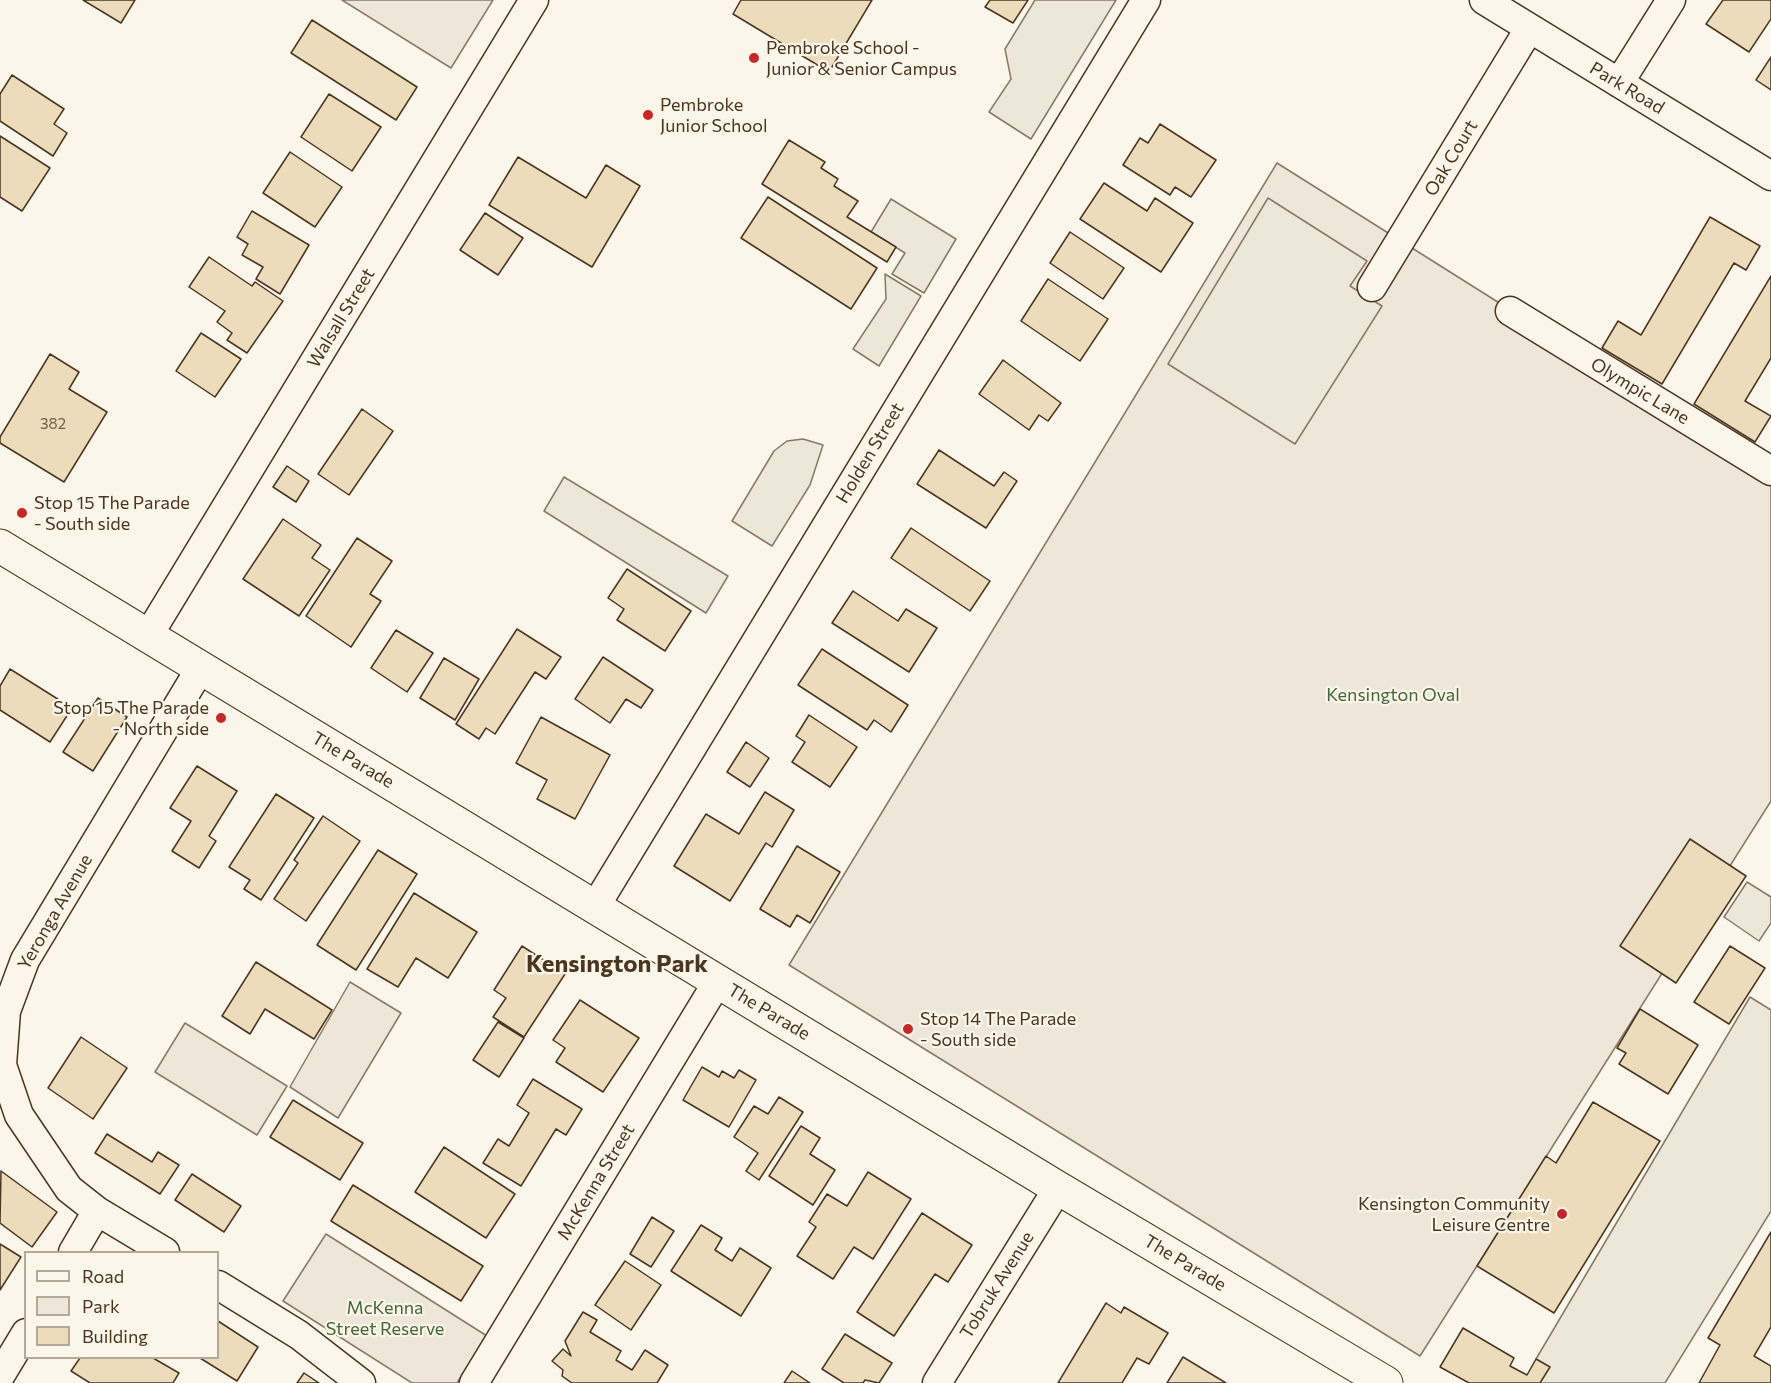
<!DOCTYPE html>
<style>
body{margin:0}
#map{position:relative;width:1771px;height:1383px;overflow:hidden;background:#fbf6e9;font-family:Commissioner,sans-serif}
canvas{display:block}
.legend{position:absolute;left:24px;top:1251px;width:195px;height:108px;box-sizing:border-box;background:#fbf6e9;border:2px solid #b4a999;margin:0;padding:8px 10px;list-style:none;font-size:18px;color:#4a3520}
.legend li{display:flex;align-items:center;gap:12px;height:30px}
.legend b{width:30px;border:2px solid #b4a999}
</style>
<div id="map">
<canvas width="1771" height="1383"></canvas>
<ul class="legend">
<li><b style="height:8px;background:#fbf6e9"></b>Road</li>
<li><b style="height:16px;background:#ede6d9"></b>Park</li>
<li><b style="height:16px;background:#ecdcbc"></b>Building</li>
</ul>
</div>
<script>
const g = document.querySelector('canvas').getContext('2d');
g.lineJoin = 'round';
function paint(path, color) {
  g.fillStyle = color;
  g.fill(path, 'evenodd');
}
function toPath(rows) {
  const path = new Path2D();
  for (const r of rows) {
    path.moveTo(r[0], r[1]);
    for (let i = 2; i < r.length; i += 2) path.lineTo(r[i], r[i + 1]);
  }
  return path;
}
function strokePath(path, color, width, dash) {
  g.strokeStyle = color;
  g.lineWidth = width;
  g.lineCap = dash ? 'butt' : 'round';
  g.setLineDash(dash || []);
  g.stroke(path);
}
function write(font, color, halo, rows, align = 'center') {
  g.font = font + ' Commissioner,sans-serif';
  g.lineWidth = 4.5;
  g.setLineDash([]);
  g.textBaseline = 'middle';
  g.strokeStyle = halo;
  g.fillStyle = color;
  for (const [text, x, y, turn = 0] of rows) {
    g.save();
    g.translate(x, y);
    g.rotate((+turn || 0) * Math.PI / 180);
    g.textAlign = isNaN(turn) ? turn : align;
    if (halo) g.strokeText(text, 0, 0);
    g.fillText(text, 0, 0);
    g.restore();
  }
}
const green = toPath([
 [342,0,493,0,451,68,342,0],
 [1277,163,1771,474,1771,801,1420,1356,789,965,1277,163],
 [350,982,401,1013,338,1118,290,1087,350,982],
 [185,1023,287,1086,257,1135,155,1072,185,1023],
 [326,1234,487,1336,457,1383,412,1383,283,1301,326,1234]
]);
paint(green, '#ede6d9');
strokePath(green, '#887966', 1.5);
const parking = toPath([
 [1035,0,1116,0,1031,139,989,112,1011,79,1005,49,1035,0],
 [1268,198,1367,261,1350,286,1382,306,1295,444,1168,364,1268,198],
 [891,199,956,239,924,293,892,274,905,253,871,232,891,199],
 [885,274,921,296,879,366,853,349,886,299,885,274],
 [803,439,823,445,810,485,772,546,732,521,774,451,787,441,803,439],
 [564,477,728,576,706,613,544,511,564,477],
 [1747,882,1771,897,1771,923,1759,941,1724,917,1747,882],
 [1750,997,1771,1010,1771,1211,1665,1383,1540,1383,1549,1367,1536,1359,1750,997]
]);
paint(parking, '#ede7d9');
strokePath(parking, '#887966', 1.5);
const building = toPath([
 [83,0,135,0,121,23,83,0],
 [741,0,872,0,829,72,733,14,741,0],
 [990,0,1028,0,1013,23,985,7,990,0],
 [1723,0,1771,0,1771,19,1749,52,1706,24,1723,0],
 [312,20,417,87,396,120,291,53,312,20],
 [1771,57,1771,90,1756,80,1771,57],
 [12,75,64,109,54,124,67,133,53,156,0,121,0,94,12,75],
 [329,94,381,127,352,171,301,137,329,94],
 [1160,124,1216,160,1191,197,1175,187,1170,195,1123,165,1140,138,1148,143,1160,124],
 [0,136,50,168,22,211,0,197,0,136],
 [789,140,825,162,821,168,838,179,834,186,858,201,847,217,896,247,887,262,762,184,789,140],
 [290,152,342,187,315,227,263,193,290,152],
 [518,157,586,198,606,165,640,186,592,267,489,205,518,157],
 [1104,183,1147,211,1155,198,1193,223,1161,272,1080,219,1104,183],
 [768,197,877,268,851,309,741,238,768,197],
 [252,211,309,245,280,294,256,279,263,267,242,255,248,244,237,237,252,211],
 [485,213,523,238,498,275,460,250,485,213],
 [1710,217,1760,246,1746,270,1734,263,1662,384,1602,348,1618,321,1641,335,1710,217],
 [1070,232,1124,268,1103,299,1050,263,1070,232],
 [209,257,252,286,255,282,283,301,247,353,227,340,232,333,217,322,225,311,189,287,209,257],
 [1771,276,1771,358,1745,401,1771,416,1755,442,1694,404,1771,276],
 [1048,279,1108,319,1080,361,1021,321,1048,279],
 [201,333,241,359,215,397,176,371,201,333],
 [50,354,79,372,69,389,107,412,64,482,0,443,0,437,50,354],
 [1003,360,1061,403,1048,421,1039,415,1029,430,979,394,1003,360],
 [362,409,393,431,349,495,318,474,362,409],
 [939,450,994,486,1004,472,1017,481,986,528,917,484,939,450],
 [287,466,309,481,296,502,273,487,287,466],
 [283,519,321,545,312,558,330,570,299,616,243,579,283,519],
 [911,528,990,581,970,611,891,558,911,528],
 [357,538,392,561,370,594,381,601,351,647,306,616,357,538],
 [627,569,691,611,665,651,617,620,624,609,608,598,627,569],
 [853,591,898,621,906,609,937,628,909,672,832,623,853,591],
 [517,629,561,657,546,679,535,672,495,734,486,728,479,739,456,724,517,629],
 [396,630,433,653,407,692,371,668,396,630],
 [822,649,908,705,891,732,874,720,867,730,798,685,822,649],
 [603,657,653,690,641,708,626,699,610,723,575,699,603,657],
 [444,658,479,679,455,720,420,698,444,658],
 [10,669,72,708,50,742,0,710,0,686,10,669],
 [98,698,127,717,93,771,63,752,98,698],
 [809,715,857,747,830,787,792,762,805,742,796,736,809,715],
 [541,717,610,755,575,819,537,799,547,780,516,763,541,717],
 [746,742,769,758,750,787,727,772,746,742],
 [197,766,237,791,209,836,216,841,199,868,172,851,191,821,170,808,197,766],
 [765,792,794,810,772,847,766,843,730,901,674,866,706,814,739,834,765,792],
 [276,794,314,818,261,900,244,889,250,880,229,867,276,794],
 [323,816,360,841,306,921,274,899,298,863,294,860,323,816],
 [1690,839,1746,876,1676,983,1620,946,1690,839],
 [797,846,840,872,810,923,797,915,790,927,760,909,797,846],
 [378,850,417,874,356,970,317,945,378,850],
 [414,893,477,932,448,978,416,958,398,987,367,969,414,893],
 [522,946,565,974,524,1037,493,1017,506,998,494,990,522,946],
 [1730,946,1765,968,1729,1024,1694,1002,1730,946],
 [256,962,332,1010,314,1039,265,1009,250,1034,222,1016,256,962],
 [580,1000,639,1038,603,1092,556,1062,565,1048,553,1040,580,1000],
 [1640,1009,1698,1045,1668,1094,1619,1064,1626,1053,1617,1048,1640,1009],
 [498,1022,524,1038,499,1077,473,1060,498,1022],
 [81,1037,127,1068,93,1119,48,1088,81,1037],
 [702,1067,719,1077,722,1071,734,1078,739,1070,756,1080,729,1127,683,1100,702,1067],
 [533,1079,582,1109,566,1135,556,1129,521,1186,483,1163,498,1139,509,1146,529,1113,517,1105,533,1079],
 [779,1097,803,1112,759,1180,746,1171,758,1153,734,1137,754,1106,768,1114,779,1097],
 [293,1100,363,1143,340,1180,270,1137,293,1100],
 [1593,1102,1660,1141,1554,1313,1477,1266,1546,1156,1556,1163,1593,1102],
 [801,1126,820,1138,810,1154,835,1170,813,1205,769,1176,801,1126],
 [107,1134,152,1162,158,1152,179,1165,160,1194,95,1153,107,1134],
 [444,1147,515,1194,486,1238,415,1192,444,1147],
 [1,1171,57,1212,32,1247,0,1223,1,1171],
 [868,1172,911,1199,873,1259,854,1247,833,1279,797,1256,816,1227,809,1222,827,1194,847,1206,868,1172],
 [192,1174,241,1206,224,1232,175,1200,192,1174],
 [353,1185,483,1266,461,1301,331,1221,353,1185],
 [922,1213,972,1245,948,1282,935,1274,894,1336,857,1312,922,1213],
 [652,1217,674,1231,651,1267,630,1254,652,1217],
 [701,1225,722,1238,715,1250,732,1261,740,1248,771,1268,741,1316,671,1271,701,1225],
 [1771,1232,1771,1327,1754,1356,1771,1366,1771,1383,1699,1383,1720,1345,1708,1338,1771,1232],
 [0,1244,21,1257,0,1290,0,1244],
 [625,1261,661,1285,631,1330,595,1305,625,1261],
 [1106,1303,1121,1313,1124,1307,1168,1333,1149,1364,1137,1358,1122,1383,1058,1383,1106,1303],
 [583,1312,597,1320,590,1332,621,1351,616,1360,632,1370,645,1350,668,1365,657,1383,572,1383,562,1376,563,1370,552,1361,563,1349,571,1356,565,1341,583,1312],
 [218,1321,258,1347,237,1381,200,1358,218,1358,218,1321],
 [1463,1328,1514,1358,1510,1366,1527,1375,1536,1359,1550,1367,1540,1383,1469,1383,1440,1367,1463,1328],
 [845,1334,892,1363,879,1383,865,1380,863,1383,844,1383,822,1369,845,1334],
 [1183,1357,1226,1383,1167,1383,1183,1357],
 [80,1358,153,1358,179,1373,173,1383,90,1383,71,1371,80,1358],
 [792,1371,810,1383,784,1383,792,1371],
 [304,1373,319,1383,297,1383,304,1373]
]);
paint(building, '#ecdcbc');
strokePath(building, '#4a3520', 1.5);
const minor = toPath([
 [1484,0,1771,176],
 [1619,83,1671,0],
 [1372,287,1529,29],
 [1510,311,1771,471],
 [148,636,534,0],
 [595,907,1146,0],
 [97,1211,165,1252],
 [73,1252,97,1211,69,1189,19,1115,2,1065,6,1011,25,960,200,669],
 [218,1285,299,1335,361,1383],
 [0,1376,26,1333],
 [474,1383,718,981],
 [937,1383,1058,1188]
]);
const major = toPath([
 [0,546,1058,1188,1386,1383]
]);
strokePath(minor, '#4a3520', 31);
strokePath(major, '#4a3520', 35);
strokePath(minor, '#fbf6e9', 28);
strokePath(major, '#fbf6e9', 33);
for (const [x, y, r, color] of [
 [754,58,6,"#c62828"],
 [648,115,6,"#c62828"],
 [22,513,6,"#c62828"],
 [221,718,6,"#c62828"],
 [908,1029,6,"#c62828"],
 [1562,1214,6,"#c62828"]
]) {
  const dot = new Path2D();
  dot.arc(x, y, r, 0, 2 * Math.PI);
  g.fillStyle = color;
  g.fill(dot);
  strokePath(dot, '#fbf6e9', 2);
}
write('15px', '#725f47', null, [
 ["382",53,424]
]);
write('18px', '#4a3520', '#fbf6e9', [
 ["Pembroke School -",766,48],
 ["Junior & Senior Campus",766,69],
 ["Pembroke",660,105],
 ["Junior School",660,126],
 ["Stop 15 The Parade",34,503],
 ["- South side",34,524],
 ["Stop 15 The Parade",209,708,"right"],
 ["- North side",209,729,"right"],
 ["Stop 14 The Parade",920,1019],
 ["- South side",920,1040],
 ["Kensington Community",1550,1204,"right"],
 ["Leisure Centre",1550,1225,"right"]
], 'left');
write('18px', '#4a3520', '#fbf6e9', [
 ["Park Road",1627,88,31],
 ["Oak Court",1451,158,-59],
 ["Walsall Street",341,318,-59],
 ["Olympic Lane",1640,391,31],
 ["Holden Street",870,453,-59],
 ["The Parade",353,760,31],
 ["Yeronga Avenue",55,912,-60],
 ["The Parade",769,1012,31],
 ["McKenna Street",596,1182,-59],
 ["The Parade",1185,1263,31],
 ["Tobruk Avenue",997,1285,-58]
]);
write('18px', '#436837', '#fbf6e9', [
 ["Kensington Oval",1393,695],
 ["McKenna",385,1308],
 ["Street Reserve",385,1329]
]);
write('bold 24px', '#4a3520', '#fbf6e9', [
 ["Kensington Park",617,964]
]);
</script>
